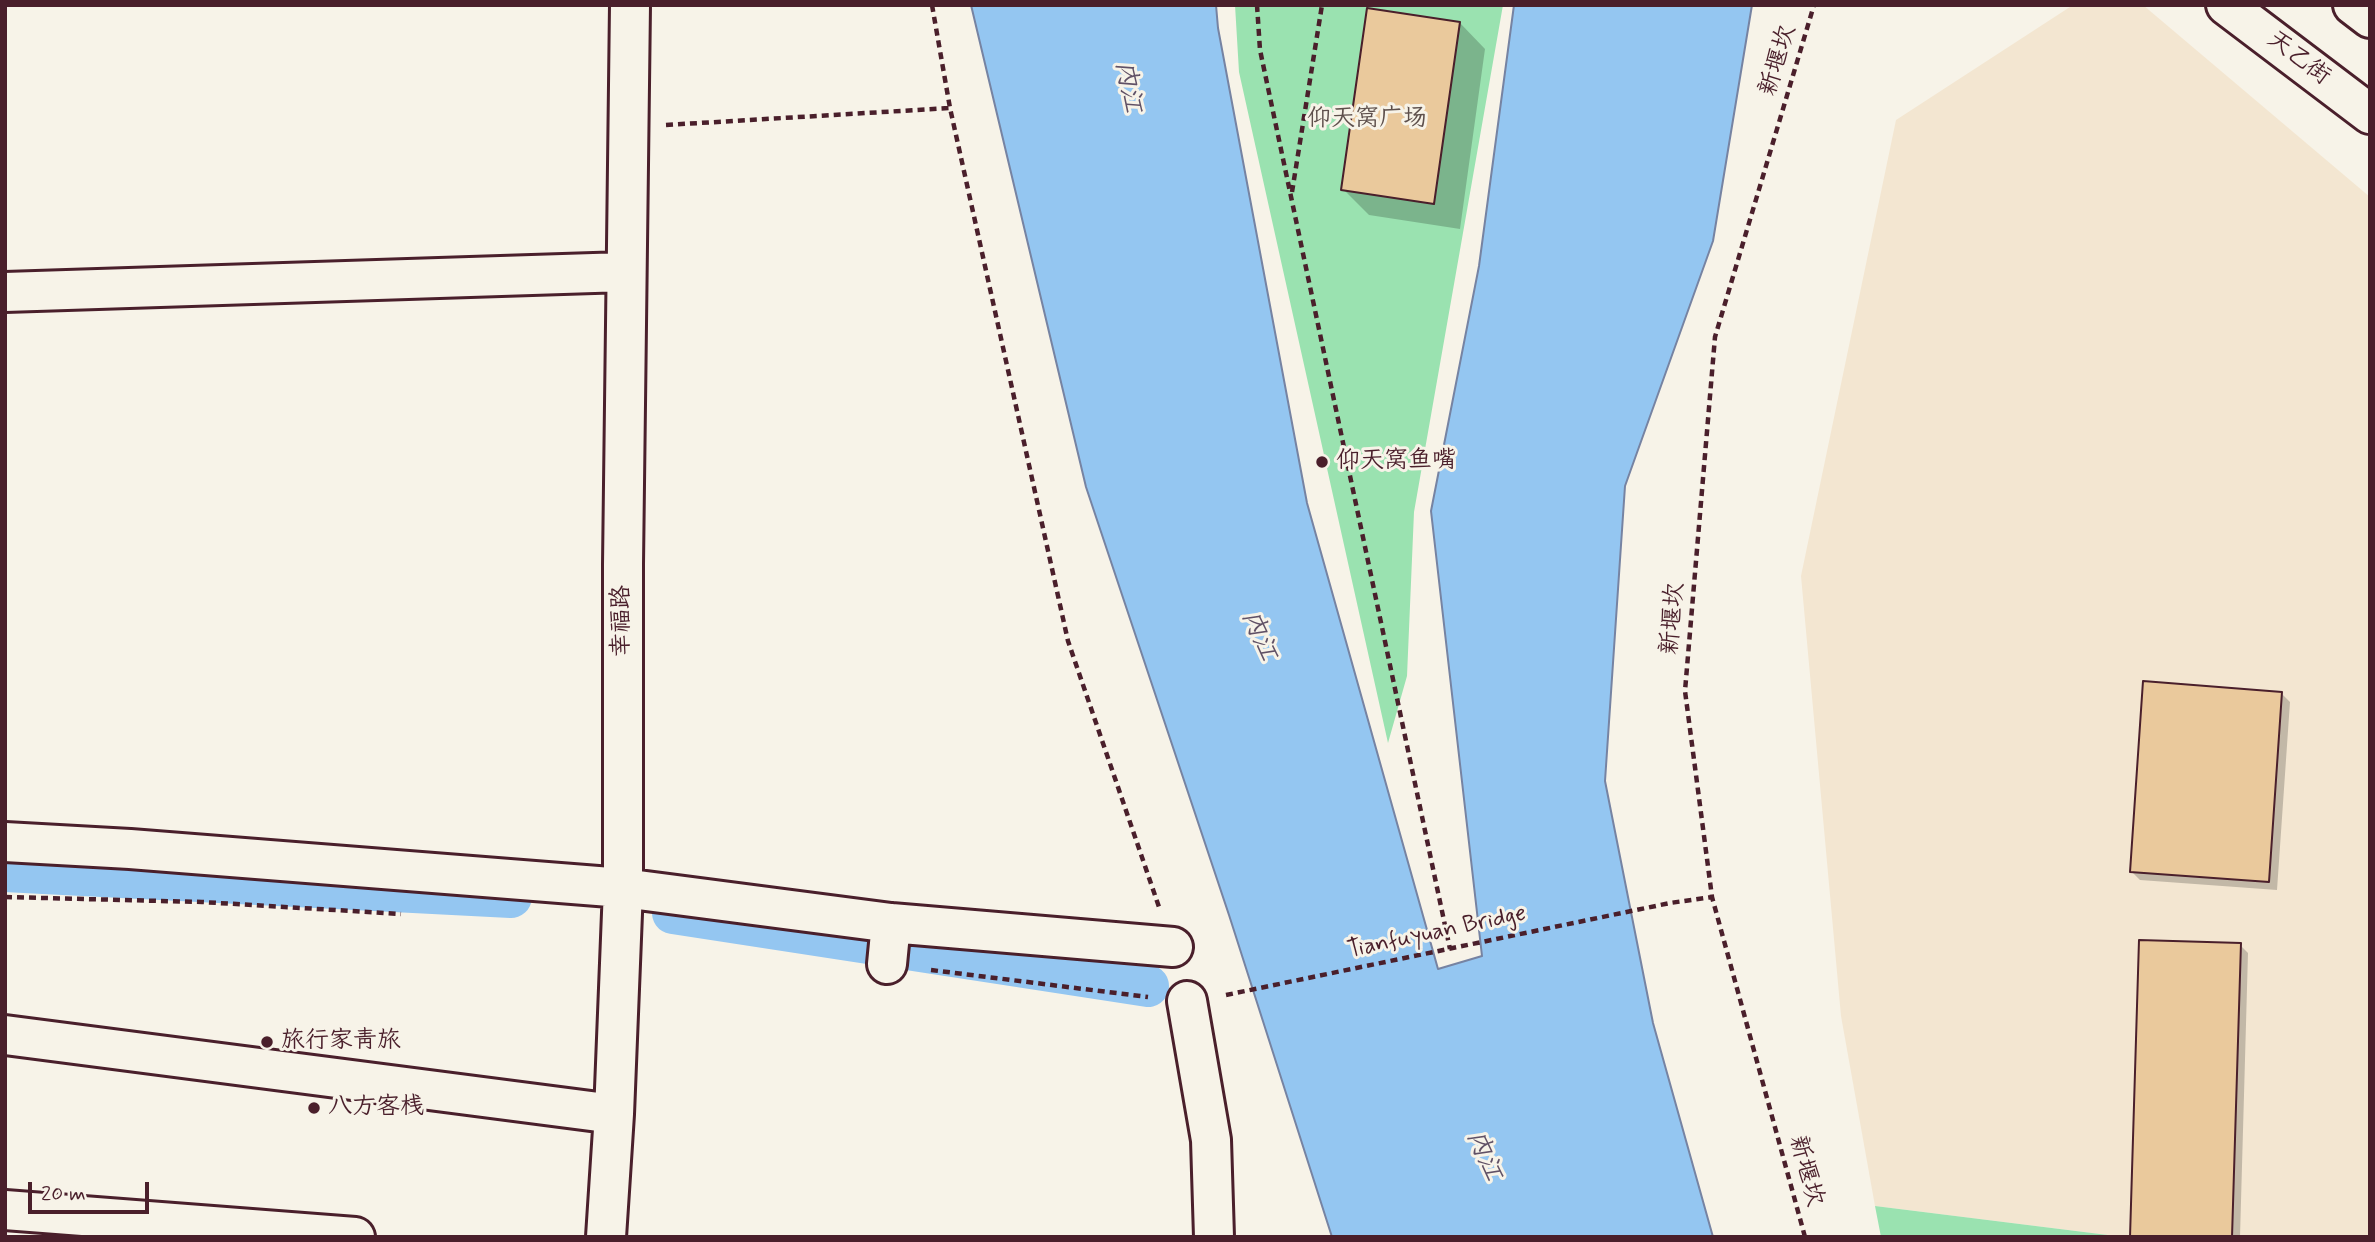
<!DOCTYPE html>
<meta charset="utf-8">
<style>
body{margin:0}
#map{position:relative;width:2375px;height:1242px;overflow:hidden;background:#f7f3e8;font-family:Mynerve,sans-serif}
canvas{display:block}
.frame{position:absolute;inset:0;border:7px solid #4a1f2b;pointer-events:none}
.scale{position:absolute;left:28px;top:1182px;width:121px;height:32px;box-sizing:border-box;border:4px solid #4a1f2b;border-top:0;padding-left:9px;font-size:21px;line-height:24px;white-space:nowrap;color:#4a1f2b;-webkit-text-stroke:5px #f7f3e8;paint-order:stroke}
</style>
<div id="map">
<canvas width="2375" height="1242"></canvas>
<div class="frame"></div>
<div class="scale">20 m</div>
</div>
<script>
const g = document.querySelector('canvas').getContext('2d');
g.lineJoin = 'round';
function paint(path, color) {
  g.fillStyle = color;
  g.fill(path, 'evenodd');
}
function toPath(rows) {
  const path = new Path2D();
  for (const r of rows) {
    path.moveTo(r[0], r[1]);
    for (let i = 2; i < r.length; i += 2) path.lineTo(r[i], r[i + 1]);
  }
  return path;
}
function strokePath(path, color, width, dash) {
  g.strokeStyle = color;
  g.lineWidth = width;
  g.lineCap = dash ? 'butt' : 'round';
  g.setLineDash(dash || []);
  g.stroke(path);
}
function write(font, color, halo, rows, align = 'center') {
  g.font = font + ' Mynerve,"LXGW WenKai TC",sans-serif';
  g.lineWidth = 6;
  g.setLineDash([]);
  g.textBaseline = 'middle';
  g.strokeStyle = halo;
  g.fillStyle = color;
  for (const [text, x, y, turn = 0] of rows) {
    g.save();
    g.translate(x, y);
    g.rotate((+turn || 0) * Math.PI / 180);
    g.textAlign = isNaN(turn) ? turn : align;
    if (halo) g.strokeText(text, 0, 0);
    g.fillText(text, 0, 0);
    g.restore();
  }
}
paint(toPath([
 [2073,5,2143,5,2370,197,2370,1237,2124,1237,1875,1206,1841,1016,1801,576,1896,120]
]), '#f3e6d1');
paint(toPath([
 [1235,5,1503,5,1414,512,1407,676,1388,743,1239,72],
 [1875,1206,2124,1237,1881,1237]
]), '#9ae2b0');
const water = toPath([
 [971,5,1216,5,1218,28,1307,503,1438,969,1482,956,1431,511,1479,266,1514,5,1752,5,1713,241,1625,486,1605,781,1653,1023,1713,1237,1332,1237,1229,915,1086,487,971,5]
]);
paint(water, '#94c6f1');
strokePath(water, '#7683a2', 2);
paint(toPath([
 [1460,23,1485,49,1460,229,1369,215,1343,189],
 [2281,693,2290,702,2277,890,2140,880,2131,871],
 [2240,945,2248,953,2240,1237,2132,1237]
]), '#0003');
strokePath(toPath([
 [5,871,511,897],
 [673,913,1148,986]
]), '#94c6f1', 42);
const building = toPath([
 [1367,8,1460,22,1434,204,1341,190,1367,8],
 [2143,681,2282,692,2269,882,2130,872,2143,681],
 [2139,940,2241,943,2232,1237,2130,1237,2139,940]
]);
paint(building, '#eac99c');
strokePath(building, '#4a1f2b', 2);
const minor = toPath([
 [5,292,625,272],
 [5,842,130,849,623,888,891,923,1173,947],
 [887,964,891,923],
 [1187,1001,1211,1140,1214,1237],
 [5,1035,614,1114],
 [5,1210,355,1237],
 [606,1237,614,1114,623,888,623,564,630,5]
]);
const major = toPath([
 [2226,5,2370,114],
 [2353,5,2370,18]
]);
strokePath(minor, '#4a1f2b', 44);
strokePath(major, '#4a1f2b', 44);
strokePath(toPath([
 [932,5,950,108],
 [1257,5,1260,50,1450,949],
 [666,125,950,108,1068,641,1159,907],
 [1292,192,1322,5],
 [5,897,202,902,401,914],
 [931,970,1148,997],
 [1226,995,1670,903,1712,897],
 [1805,1237,1712,897,1685,691,1715,337,1814,5]
]), '#4a1f2b', 4.5, [7, 5]);
strokePath(minor, '#f7f3e8', 38);
strokePath(major, '#f7f3e8', 38);
for (const [x, y, r, color] of [
 [1322,462,7,"#4a1f2b"],
 [267,1042,7,"#4a1f2b"],
 [314,1108,7,"#4a1f2b"]
]) {
  const dot = new Path2D();
  dot.arc(x, y, r, 0, 2 * Math.PI);
  g.fillStyle = color;
  g.fill(dot);
  strokePath(dot, '#f7f3e8', 2.5);
}
write('24px', '#4a1f2b', '#f7f3e8', [
 ["天乙街",2298,59,37],
 ["新堰坎",1779,61,-73],
 ["新堰坎",1674,619,-85],
 ["幸福路",623,621,-90],
 ["Tianfuyuan Bridge",1437,933,-12],
 ["新堰坎",1805,1171,75]
]);
write('24px', '#5e504c', '#f7f3e8', [
 ["仰天窝广场",1367,120]
]);
write('24px', '#4a1f2b', '#f7f3e8', [
 ["仰天窝鱼嘴",1336,462],
 ["旅行家青旅",281,1042],
 ["八方客栈",328,1108]
], 'left');
write('italic 26px', '#605166', '#f7f3e8', [
 ["内江",1127,87,80],
 ["内江",1258,636,67],
 ["内江",1483,1156,67]
]);
</script>
